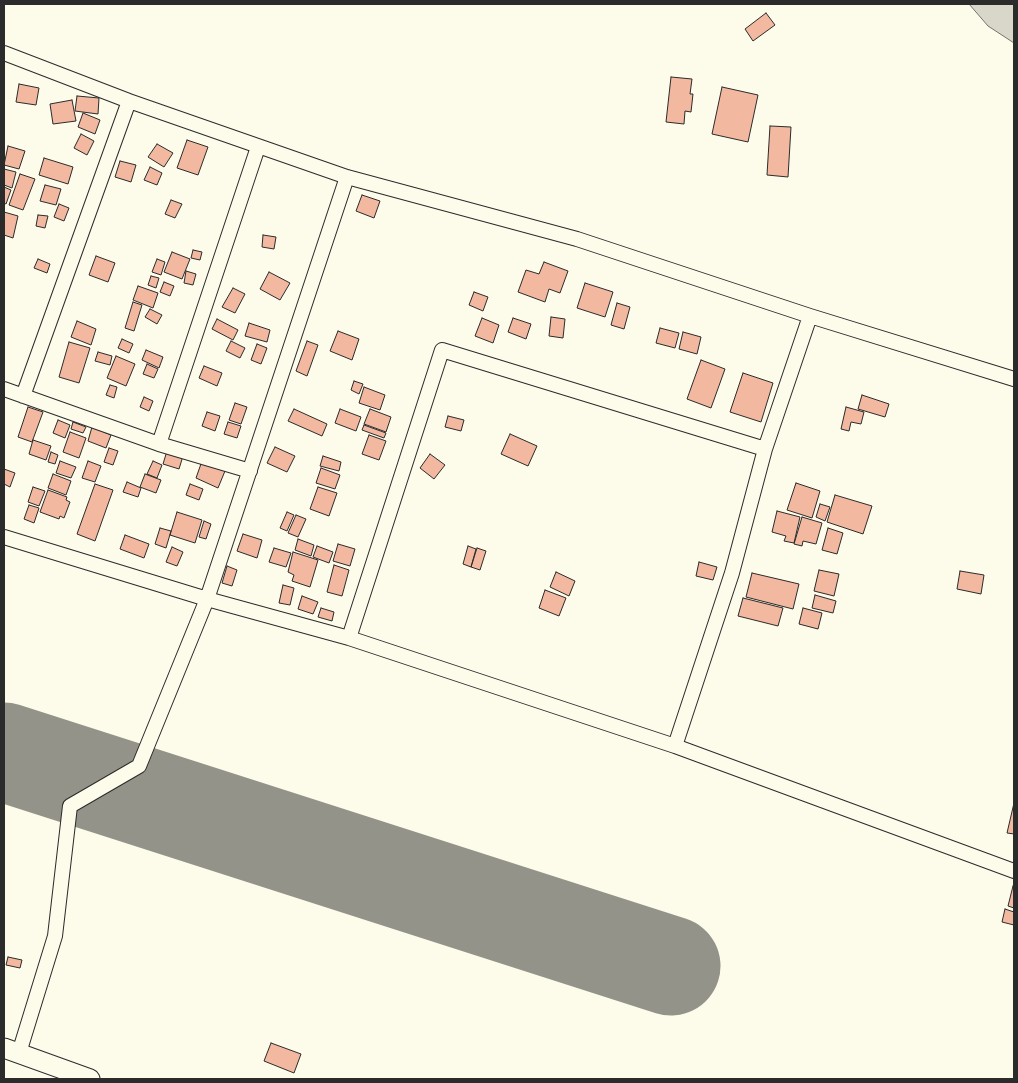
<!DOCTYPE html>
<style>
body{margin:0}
#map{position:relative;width:1018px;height:1083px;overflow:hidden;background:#fdfbea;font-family:"Nunito Sans",sans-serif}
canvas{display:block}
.frame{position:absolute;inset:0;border:5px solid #2b2b2b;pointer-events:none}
</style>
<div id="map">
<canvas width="1018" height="1083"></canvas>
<div class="frame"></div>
</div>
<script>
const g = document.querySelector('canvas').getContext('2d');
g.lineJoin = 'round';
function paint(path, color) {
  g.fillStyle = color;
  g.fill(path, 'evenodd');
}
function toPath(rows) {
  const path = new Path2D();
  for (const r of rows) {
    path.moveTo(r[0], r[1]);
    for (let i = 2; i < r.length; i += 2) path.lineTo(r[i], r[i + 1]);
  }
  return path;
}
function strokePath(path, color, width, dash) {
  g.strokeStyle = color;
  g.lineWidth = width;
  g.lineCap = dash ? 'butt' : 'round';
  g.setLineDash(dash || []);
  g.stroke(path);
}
const water = toPath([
 [969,4,1014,4,1014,43,988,26,969,4]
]);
paint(water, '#d8d7c9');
strokePath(water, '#74746e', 1);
strokePath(toPath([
 [4,752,671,966]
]), '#94938a', 99);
const building = toPath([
 [766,13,775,25,753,41,745,29,766,13],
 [671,77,692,79,690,94,693,94,691,112,685,111,684,124,666,122,671,77],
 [19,84,39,88,36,105,16,102,19,84],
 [722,87,758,95,748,142,712,134,722,87],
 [77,96,99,98,98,114,75,111,77,96],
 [72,100,76,121,53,124,50,104,72,100],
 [83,113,100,120,95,134,78,127,83,113],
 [770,126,791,127,788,177,767,175,770,126],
 [81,134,94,141,87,155,74,148,81,134],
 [187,140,208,147,198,175,177,168,187,140],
 [157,144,173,153,164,167,148,157,157,144],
 [8,146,25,151,19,169,4,165,8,146],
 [44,158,73,167,68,184,39,175,44,158],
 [120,161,136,165,131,182,115,177,120,161],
 [150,167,162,173,157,185,144,180,150,167],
 [4,169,16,172,12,188,4,185,4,169],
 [20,174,35,179,23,210,9,205,20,174],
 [45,185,61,189,56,205,40,201,45,185],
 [4,187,11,190,6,204,4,203,4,187],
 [362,195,380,201,374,218,356,211,362,195],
 [171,200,182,204,175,218,165,214,171,200],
 [59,204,69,208,64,221,54,217,59,204],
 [4,212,18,216,13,238,4,235,4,212],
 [38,215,48,216,45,228,36,226,38,215],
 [263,235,276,237,274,249,262,247,263,235],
 [193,250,202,252,200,260,191,258,193,250],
 [172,252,190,259,182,279,164,272,172,252],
 [96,256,115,263,108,282,89,275,96,256],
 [38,259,50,264,47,273,34,268,38,259],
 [157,259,165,262,161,275,152,272,157,259],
 [544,262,568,271,560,293,549,289,545,302,518,292,526,270,539,274,544,262],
 [186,271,196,274,193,285,184,283,186,271],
 [269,272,290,283,280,300,260,289,269,272],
 [151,276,159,278,156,288,148,285,151,276],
 [164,282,174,286,170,296,160,292,164,282],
 [585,283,613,292,605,317,577,308,585,283],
 [138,286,158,293,153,308,133,300,138,286],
 [233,288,245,294,235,313,222,307,233,288],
 [474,292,488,297,483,311,469,305,474,292],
 [133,302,142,305,134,331,125,328,133,302],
 [617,303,630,307,624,329,611,325,617,303],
 [150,309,162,315,157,324,145,317,150,309],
 [551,317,565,319,563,338,549,336,551,317],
 [482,318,499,325,493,343,475,336,482,318],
 [513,318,531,324,526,339,508,332,513,318],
 [217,319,238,330,233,340,212,329,217,319],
 [77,321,96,329,91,345,71,337,77,321],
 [249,323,270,330,267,342,245,336,249,323],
 [660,328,679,333,675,348,656,343,660,328],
 [338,331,359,339,352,360,330,351,338,331],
 [683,332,701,337,697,354,679,349,683,332],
 [122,339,133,344,129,353,118,348,122,339],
 [231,341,245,348,240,358,226,351,231,341],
 [307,341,318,345,307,376,296,371,307,341],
 [69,342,90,348,79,383,59,377,69,342],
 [257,344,267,348,261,364,251,360,257,344],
 [146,350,163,357,159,368,142,360,146,350],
 [98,352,112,356,110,365,95,361,98,352],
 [116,356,135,364,126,386,107,378,116,356],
 [701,360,725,369,711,408,687,399,701,360],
 [147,364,158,369,154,378,143,374,147,364],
 [204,366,222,373,217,386,199,378,204,366],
 [743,373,773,383,761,422,730,412,743,373],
 [354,381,363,384,359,394,351,390,354,381],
 [110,385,117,387,114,398,106,395,110,385],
 [364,387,385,395,380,410,359,403,364,387],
 [862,395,889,404,885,417,858,409,862,395],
 [144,397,153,401,149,411,140,407,144,397],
 [235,403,247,407,241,424,229,420,235,403],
 [28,407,43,412,32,442,18,437,28,407],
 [846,407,864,412,861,424,851,422,849,431,841,429,846,407],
 [294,409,327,424,322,436,288,421,294,409],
 [340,409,361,417,356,431,335,423,340,409],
 [370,409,391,417,386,432,364,424,370,409],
 [207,412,220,416,215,431,202,426,207,412],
 [448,416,464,420,461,431,445,427,448,416],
 [58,420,70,425,65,438,53,433,58,420],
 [73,422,86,427,83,433,71,429,73,422],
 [228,422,241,426,237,438,224,434,228,422],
 [364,425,386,433,384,438,362,430,364,425],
 [92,427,111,435,106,448,88,441,92,427],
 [70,432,86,438,79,458,63,452,70,432],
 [510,434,537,446,528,466,501,454,510,434],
 [369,435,386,441,379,460,362,454,369,435],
 [33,440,51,446,46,460,29,454,33,440],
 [275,447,295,456,287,472,267,463,275,447],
 [109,448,118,451,113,465,104,462,109,448],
 [167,451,183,456,179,469,163,464,167,451],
 [51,452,58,455,55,464,48,462,51,452],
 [430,454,445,465,434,479,420,468,430,454],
 [323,456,341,462,339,471,320,466,323,456],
 [60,461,76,467,71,478,56,473,60,461],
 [88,461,101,466,95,482,82,478,88,461],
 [153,461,162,465,157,478,147,474,153,461],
 [202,461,225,471,218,488,196,478,202,461],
 [321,468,340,475,335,489,316,483,321,468],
 [4,469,15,473,10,487,4,484,4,469],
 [53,474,71,481,66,495,48,488,53,474],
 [145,474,161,480,156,493,140,487,145,474],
 [127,482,141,488,138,497,123,492,127,482],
 [796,483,820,491,812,518,787,510,796,483],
 [95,484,113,490,95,541,77,534,95,484],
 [190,484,203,489,199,500,186,495,190,484],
 [33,487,45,491,39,506,28,502,33,487],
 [318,487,337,493,329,516,310,509,318,487],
 [48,490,67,497,66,500,70,502,64,518,60,516,59,519,40,512,48,490],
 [835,495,872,506,863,534,827,522,835,495],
 [820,504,830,507,825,521,816,517,820,504],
 [29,505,39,508,34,523,24,519,29,505],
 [777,511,800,517,794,543,784,541,786,536,772,532,777,511],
 [177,512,202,520,195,543,170,535,177,512],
 [287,512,294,515,287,531,280,528,287,512],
 [296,515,306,519,298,537,288,533,296,515],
 [802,517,822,523,816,544,803,541,802,546,794,544,802,517],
 [204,521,211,524,206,539,199,537,204,521],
 [160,528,171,531,166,548,155,544,160,528],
 [828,528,843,533,837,554,822,550,828,528],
 [243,534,262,540,257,558,237,551,243,534],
 [125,535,149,544,144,558,120,549,125,535],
 [298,539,314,545,311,556,295,550,298,539],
 [338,544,355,549,350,566,333,561,338,544],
 [317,546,333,552,329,563,313,557,317,546],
 [468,546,476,549,471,567,463,564,468,546],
 [172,547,183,552,177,566,166,562,172,547],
 [274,548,291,553,286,567,269,562,274,548],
 [477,548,486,551,480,570,471,567,477,548],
 [293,552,318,560,310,587,292,581,294,575,288,572,293,552],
 [699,562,717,567,713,580,696,576,699,562],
 [334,565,349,570,342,596,327,592,334,565],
 [227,566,237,570,232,586,222,583,227,566],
 [819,570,839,574,834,596,814,591,819,570],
 [960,571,984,575,981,594,957,589,960,571],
 [556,572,575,581,569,596,550,587,556,572],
 [752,573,799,584,793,609,746,597,752,573],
 [283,585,294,588,290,605,279,603,283,585],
 [545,590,566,598,559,616,539,608,545,590],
 [815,595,836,601,833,613,812,608,815,595],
 [302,596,318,602,313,614,298,609,302,596],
 [743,598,783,608,778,626,738,616,743,598],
 [321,608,334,612,332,621,318,617,321,608],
 [803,608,822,613,818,629,799,624,803,608],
 [1014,803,1014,834,1007,833,1014,803],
 [1013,886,1014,886,1014,908,1008,906,1013,886],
 [1005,909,1014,912,1014,925,1002,922,1005,909],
 [8,957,22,960,20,968,6,965,8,957],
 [271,1043,301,1054,294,1073,264,1061,271,1043]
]);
paint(building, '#f2b8a0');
strokePath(building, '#2b2b2b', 1);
const street = toPath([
 [4,53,129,101,347,177,577,239,810,316,1014,379],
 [4,389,159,444,250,471],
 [23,396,129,101],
 [159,444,258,147],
 [4,537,207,599,349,638,675,746,732,573,765,449,810,316],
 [349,638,442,350,765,449],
 [675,746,1014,871],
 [19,1053,55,936,70,806,139,766,207,599,347,177]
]);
const secondary = toPath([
 [4,1048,90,1079]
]);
strokePath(street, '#2b2b2b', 16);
strokePath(secondary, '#2b2b2b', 21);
strokePath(street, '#fdfbea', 14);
strokePath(secondary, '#fdfbea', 19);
</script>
